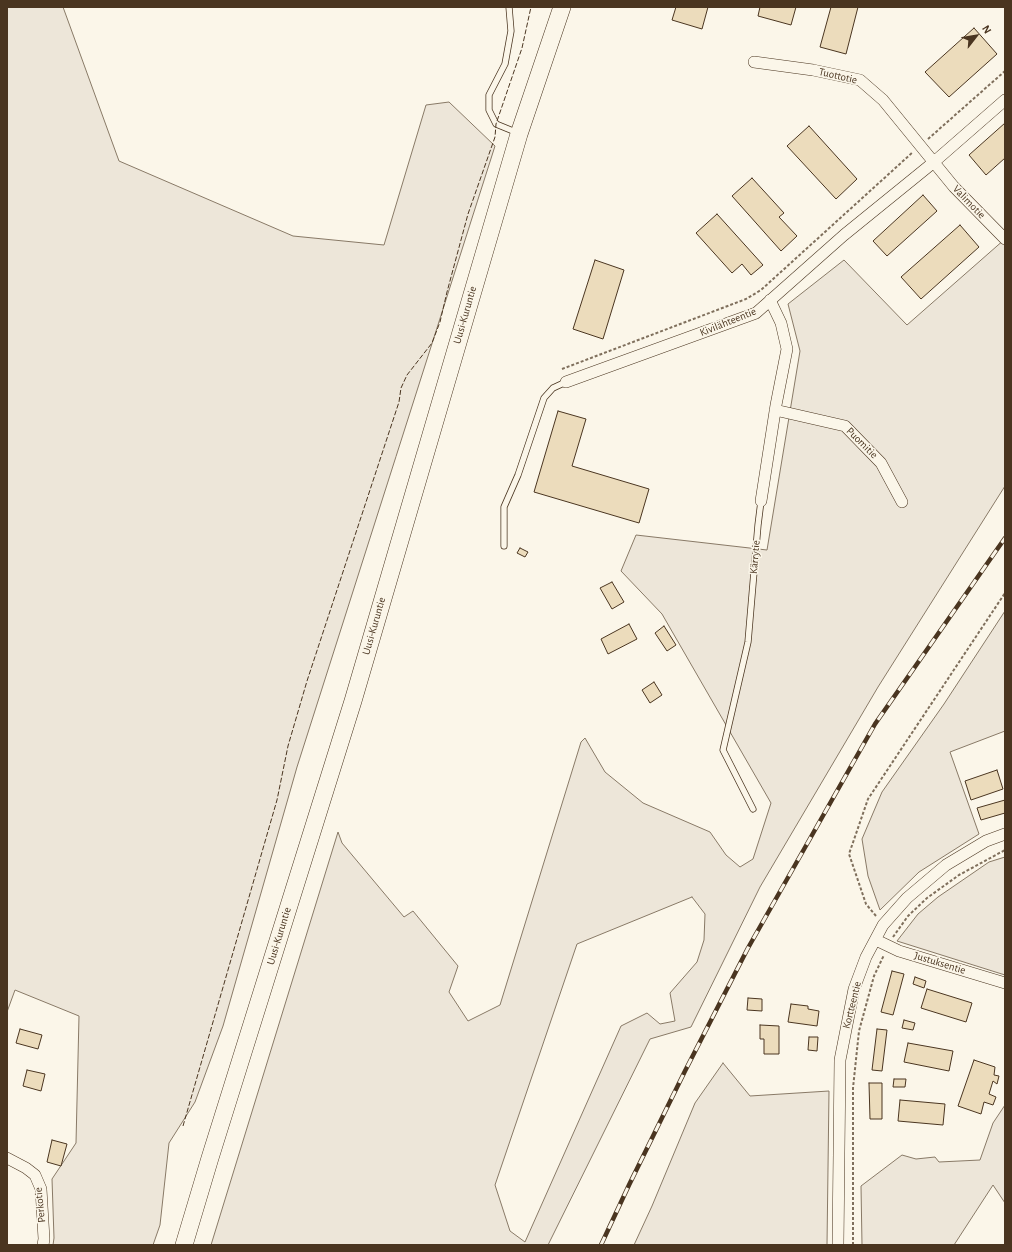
<!DOCTYPE html>
<meta charset="utf-8">
<style>
body{margin:0}
#map{position:relative;width:1012px;height:1252px;overflow:hidden;background:#fbf6e9;font-family:"Alegreya Sans",sans-serif}
canvas{display:block}
.frame{position:absolute;inset:0;border:8px solid #4a3520;pointer-events:none}
.north{position:absolute;left:956px;top:16px;width:40px;height:40px;-webkit-text-stroke:3px #fbf6e9;paint-order:stroke;rotate:59deg;font-size:11px;font-weight:700;line-height:16px;text-align:center;color:#4a3520}
.north::after{content:'';display:block;margin:auto;width:14px;height:18px;background:#4a3520;clip-path:polygon(50% 0,100% 100%,50% 72%,0 100%)}
</style>
<div id="map">
<canvas width="1012" height="1252"></canvas>
<div class="frame"></div>
<div class="north">N</div>
</div>
<script>
const g = document.querySelector('canvas').getContext('2d');
g.lineJoin = 'round';
function paint(path, color) {
  g.fillStyle = color;
  g.fill(path, 'evenodd');
}
function toPath(rows) {
  const path = new Path2D();
  for (const r of rows) {
    path.moveTo(r[0], r[1]);
    for (let i = 2; i < r.length; i += 2) path.lineTo(r[i], r[i + 1]);
  }
  return path;
}
function strokePath(path, color, width, dash) {
  g.strokeStyle = color;
  g.lineWidth = width;
  g.lineCap = dash ? 'butt' : 'round';
  g.setLineDash(dash || []);
  g.stroke(path);
}
function write(font, color, halo, rows, align = 'center') {
  g.font = font + ' "Alegreya Sans",sans-serif';
  g.lineWidth = 3;
  g.setLineDash([]);
  g.textBaseline = 'middle';
  g.strokeStyle = halo;
  g.fillStyle = color;
  for (const [text, x, y, turn = 0] of rows) {
    g.save();
    g.translate(x, y);
    g.rotate((+turn || 0) * Math.PI / 180);
    g.textAlign = isNaN(turn) ? turn : align;
    if (halo) g.strokeText(text, 0, 0);
    g.fillText(text, 0, 0);
    g.restore();
  }
}
const green = toPath([
 [7,7,63,7,119,161,293,236,384,245,426,105,449,102,495,146,297,767,223,1026,195,1102,169,1143,160,1225,153,1245,53,1245,54,1238,52,1179,76,1143,79,1016,15,990,7,1012,7,7],
 [1005,239,1005,486,878,687,760,887,691,1027,650,1039,548,1245,211,1245,338,832,342,843,404,917,413,911,458,966,449,992,468,1021,500,1005,581,742,585,738,605,772,643,803,710,832,726,855,740,867,753,859,771,803,662,614,621,571,636,535,767,550,800,351,788,304,844,260,907,325,1005,239],
 [692,897,705,914,704,940,697,962,670,993,675,1021,660,1024,647,1013,621,1026,525,1242,510,1231,495,1185,577,944,692,897],
 [1005,611,1005,731,950,752,979,834,919,872,880,910,868,876,862,839,882,792,944,704,1005,611],
 [1005,857,1005,975,897,941,918,914,938,897,989,862,1005,857],
 [723,1063,750,1096,829,1091,827,1245,634,1245,652,1206,695,1103,723,1063],
 [1005,1105,1005,1203,993,1185,954,1245,862,1245,861,1186,902,1155,916,1159,935,1157,939,1162,980,1160,993,1123,1005,1105]
]);
paint(green, '#ede6d9');
strokePath(green, '#887966', 1);
const building = toPath([
 [676,7,708,7,702,29,672,20,676,7],
 [760,7,796,7,791,25,758,16,760,7],
 [831,7,858,7,846,54,820,47,831,7],
 [974,28,997,54,949,97,925,72,974,28],
 [1005,123,1005,158,986,175,969,155,1005,123],
 [809,126,857,179,836,199,787,146,809,126],
 [752,178,784,213,779,217,797,236,781,251,732,196,752,178],
 [923,195,937,211,887,256,873,241,923,195],
 [717,214,763,265,751,275,742,264,732,273,696,233,717,214],
 [960,225,979,247,921,299,901,277,960,225],
 [595,260,624,270,603,339,573,329,595,260],
 [558,411,586,419,572,466,649,489,639,523,534,492,558,411],
 [520,548,528,552,525,557,517,553,520,548],
 [612,582,624,602,612,609,600,588,612,582],
 [629,624,637,639,608,654,601,639,629,624],
 [664,626,676,645,667,651,655,633,664,626],
 [654,682,662,695,650,703,642,690,654,682],
 [997,770,1003,789,971,800,965,781,997,770],
 [1005,800,1005,813,981,820,977,808,1005,800],
 [892,971,904,974,893,1015,881,1012,892,971],
 [915,977,926,981,924,988,913,984,915,977],
 [927,989,972,1003,966,1022,921,1008,927,989],
 [748,998,762,999,762,1011,747,1010,748,998],
 [791,1004,808,1006,808,1009,819,1011,817,1026,788,1022,791,1004],
 [904,1020,915,1023,913,1030,902,1028,904,1020],
 [760,1025,779,1026,779,1054,764,1054,764,1039,760,1039,760,1025],
 [20,1029,42,1035,38,1049,16,1043,20,1029],
 [877,1029,887,1030,882,1071,872,1070,877,1029],
 [809,1037,818,1037,817,1051,808,1050,809,1037],
 [908,1043,953,1051,949,1071,904,1062,908,1043],
 [974,1060,995,1067,994,1075,999,1076,997,1084,993,1081,989,1094,996,1097,993,1105,984,1102,981,1114,958,1106,974,1060],
 [27,1070,45,1074,41,1091,23,1086,27,1070],
 [894,1079,906,1079,905,1087,893,1087,894,1079],
 [869,1083,882,1083,882,1119,870,1119,869,1083],
 [900,1100,945,1104,943,1125,898,1121,900,1100],
 [52,1140,67,1144,61,1166,47,1162,52,1140]
]);
paint(building, '#ecdcbc');
strokePath(building, '#4a3520', 1);
const service = toPath([
 [509,7,511,31,505,64,489,95,489,110,496,124,518,133],
 [504,546,504,507,518,475,544,398,553,388,566,382],
 [753,809,723,750,748,642,758,525,761,501]
]);
const minor = toPath([
 [754,62,813,70,860,80,883,100,954,187,1005,239],
 [566,382,756,313,844,235,934,162,1005,100],
 [775,410,845,426,881,463,902,502],
 [761,501,776,405,787,349,781,323,770,300],
 [876,940,899,951,1005,983],
 [7,1158,26,1168,35,1175,41,1189,44,1239,43,1245],
 [838,1245,840,1060,854,989,866,957,883,925,907,898,946,865,986,841,1005,834]
]);
const primary = toPath([
 [184,1245,210,1158,353,701,519,134,562,7]
]);
strokePath(service, '#4a3520', 7);
strokePath(minor, '#4a3520', 12);
strokePath(primary, '#4a3520', 18);
strokePath(toPath([
 [928,139,1005,71],
 [562,369,746,299,761,290,913,152],
 [876,916,866,904,849,854,868,799,1005,593],
 [893,937,908,916,927,898,959,875,1005,850],
 [853,1245,853,1088,859,1031,874,976,884,955]
]), '#7f6f5c', 2, [3, 2]);
strokePath(service, '#fbf6e9', 5.5);
strokePath(minor, '#fbf6e9', 11);
strokePath(primary, '#fbf6e9', 17);
const rail = toPath([
 [601,1245,629,1185,685,1071,748,948,875,724,1005,538]
]);
strokePath(rail, '#4a3520', 4.5);
strokePath(rail, '#fbf6e9', 3, [9]);
strokePath(toPath([
 [183,1126,277,800,288,746,307,681,399,402,401,388,407,375,432,343,440,322,447,292,468,214,495,137,496,124,522,48,531,7]
]), '#4a3520', 1, [5, 2]);
write('11px', '#4a3520', '#fbf6e9', [
 ["Tuottotie",838,76,13],
 ["Valimotie",969,202,46],
 ["Uusi-Kuruntie",465,315,-74],
 ["Kivilähteentie",728,322,-22],
 ["Puomitie",862,443,45],
 ["Kärrytie",755,557,-85],
 ["Uusi-Kuruntie",374,626,-74],
 ["Uusi-Kuruntie",279,936,-73],
 ["Justuksentie",940,963,17],
 ["Kortteentie",852,1005,-76],
 ["Perkotie",40,1205,-96]
]);
</script>
